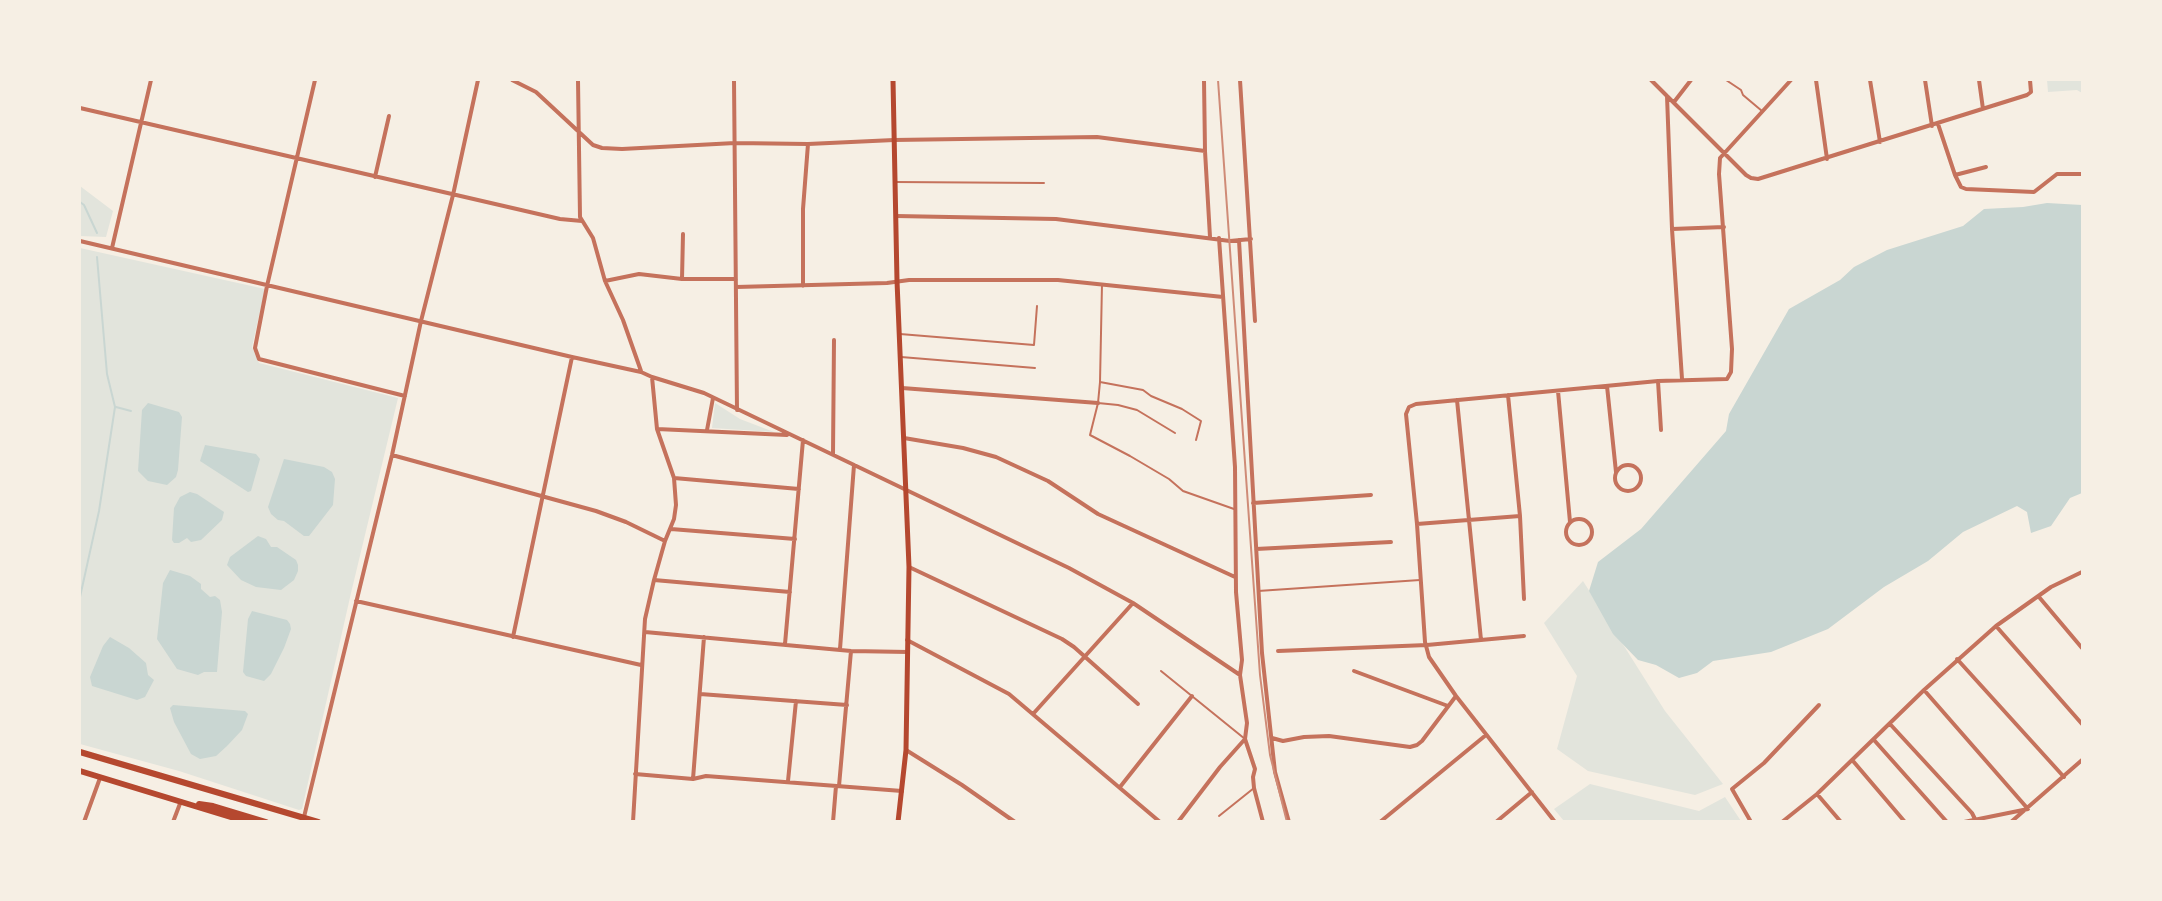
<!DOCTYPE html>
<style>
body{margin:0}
#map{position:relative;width:2162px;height:901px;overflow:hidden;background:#f6efe4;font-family:"Public Sans",sans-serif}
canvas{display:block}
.frame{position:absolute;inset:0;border:81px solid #f6efe4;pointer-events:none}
</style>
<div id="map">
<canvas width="2162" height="901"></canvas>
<div class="frame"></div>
</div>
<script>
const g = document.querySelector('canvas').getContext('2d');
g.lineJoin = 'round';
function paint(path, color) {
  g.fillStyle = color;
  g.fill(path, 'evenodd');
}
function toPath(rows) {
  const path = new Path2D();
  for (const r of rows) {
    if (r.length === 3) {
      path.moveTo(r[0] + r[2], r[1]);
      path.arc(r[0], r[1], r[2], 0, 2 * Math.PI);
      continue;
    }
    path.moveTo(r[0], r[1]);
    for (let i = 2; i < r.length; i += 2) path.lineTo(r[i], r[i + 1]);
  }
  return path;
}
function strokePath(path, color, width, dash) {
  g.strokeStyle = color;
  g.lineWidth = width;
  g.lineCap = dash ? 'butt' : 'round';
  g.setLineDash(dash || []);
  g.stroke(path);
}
paint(toPath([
 [2047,80,2082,80,2082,93,2077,90,2048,92],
 [80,186,113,211,106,237,80,236],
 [80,248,265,289,252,347,259,363,398,398,351,593,302,809,299,810,179,771,80,744],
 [715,403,740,419,774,432,712,428],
 [1583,581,1665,711,1723,784,1695,795,1588,771,1557,749,1577,676,1544,623],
 [1590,784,1699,811,1725,797,1741,821,1564,821,1554,809]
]), '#e2e4dc');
paint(toPath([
 [2047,203,2082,205,2082,493,2070,498,2051,526,2031,533,2027,512,2017,506,1963,532,1928,561,1884,587,1828,629,1771,652,1713,661,1697,673,1679,678,1656,665,1638,660,1613,634,1589,591,1598,562,1641,529,1726,431,1729,414,1789,309,1840,280,1854,267,1887,250,1963,226,1984,209,2023,207],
 [148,403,179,412,182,417,178,470,176,477,167,485,148,481,138,471,142,410],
 [205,445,256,454,260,459,251,491,248,492,200,461],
 [284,459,324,467,332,472,335,479,333,505,309,536,304,536,284,521,278,520,271,514,268,507],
 [190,492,197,494,224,512,222,520,201,540,191,542,187,538,179,543,174,543,172,540,174,508,180,497],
 [258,536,266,539,271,547,277,547,296,560,298,565,298,571,294,580,281,590,256,587,241,580,227,565,230,557],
 [170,570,190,576,201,584,201,589,210,597,215,596,220,600,222,612,217,672,204,672,198,675,177,669,157,639,163,583],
 [252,611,287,620,290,624,291,629,284,648,271,674,264,681,246,676,243,672,248,619],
 [110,637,129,648,146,663,148,675,154,680,145,697,137,700,92,686,90,677,103,646],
 [173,705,245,711,248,714,242,730,227,746,216,756,200,759,191,754,174,722,170,708]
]), '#c9d6d2');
strokePath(toPath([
 [80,202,84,205,97,233],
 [116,407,131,411],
 [80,597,99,511,115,407,107,374,97,257]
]), '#c9d6d2', 2);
strokePath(toPath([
 [1726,80,1741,90,1743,95,1762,111],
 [895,182,1044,183],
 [1102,284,1100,382,1098,403,1090,435,1130,456,1169,479,1183,491,1234,509],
 [900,334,1034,345,1037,306],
 [901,357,1035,368],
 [1100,382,1143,390,1151,396,1182,409,1201,421,1196,440],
 [1098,403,1118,405,1137,410,1175,433],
 [1258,591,1420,580],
 [1161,671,1245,739],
 [1219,816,1254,788]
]), '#c5725c', 2);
strokePath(toPath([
 [315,80,267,286,255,348,259,359,405,396],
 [512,80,536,92,593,145,602,148,622,149,735,143,808,144,894,140,1097,137,1205,151],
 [578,80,580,217,593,238,605,281,623,320,641,371],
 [734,80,737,410],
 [1204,80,1205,151,1210,237],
 [1240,80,1255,321],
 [1651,80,1746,175,1751,178,1758,179,2027,95,2031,92,2030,80],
 [1816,80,1827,159],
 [1870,80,1880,142],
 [1925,80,1932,126],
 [1979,80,1983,109],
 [1667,96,1672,229,1682,379],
 [1674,102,1691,80],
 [80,108,560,219,582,221],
 [1938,124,1955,175,1961,187,1966,189,2034,192,2057,174,2082,174],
 [1955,175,1986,167],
 [375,177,389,116],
 [896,216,1056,219,1230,241,1251,239],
 [1672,229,1724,227],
 [1219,238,1235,467,1236,592,1242,660,1240,675,1247,723,1245,739,1255,769,1253,777,1254,788,1263,822],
 [1239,240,1262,653,1275,772,1289,822],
 [80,241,572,357,641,372,652,377,704,393,1069,568,1133,603,1240,675],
 [112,248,151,80],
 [682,279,683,234],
 [605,281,639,274,682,279,736,279],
 [803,286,803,209,808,144],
 [736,287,887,283,909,280,1058,280,1223,297],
 [1658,381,1661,430],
 [1607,386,1616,472],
 [902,388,1098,403],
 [1558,391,1570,522],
 [1508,395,1520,516,1524,599],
 [1457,400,1481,640],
 [657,429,787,435],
 [707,430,713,398],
 [904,438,963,448,996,457,1048,481,1098,514,1235,577],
 [833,454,834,340],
 [392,455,596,511,626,522,665,541],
 [1628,478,13],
 [674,478,799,489],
 [1253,503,1371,495],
 [1579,532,13],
 [1417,524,1520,516],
 [671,529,795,539],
 [1256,549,1391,542],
 [909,567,1062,639,1074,647,1138,704],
 [654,580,790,592],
 [2039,597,2082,648],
 [356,601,641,665],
 [1996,626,2082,724],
 [645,632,851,651,908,652],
 [513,637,572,357],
 [907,640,1009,694,1160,822],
 [785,644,803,440],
 [840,649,854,465],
 [1278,651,1427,645,1524,636],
 [1957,659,2064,777],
 [1354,671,1448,706],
 [1924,690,2028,809,1964,822],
 [700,694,847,705],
 [1033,714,1133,603],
 [1890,724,1972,813,1975,819],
 [1272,738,1283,741,1304,737,1329,736,1410,747,1417,745,1422,741,1456,696],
 [1874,740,1947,822],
 [906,750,962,785,1015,822],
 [1853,761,1905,822],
 [635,774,693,779,706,776,902,791],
 [693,779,704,637],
 [788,781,796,701],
 [839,786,851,651],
 [1120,787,1192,696],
 [1817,794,1841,822],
 [304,817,392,455,421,321,453,195,478,80],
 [84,822,100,778],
 [173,822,181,801],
 [633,822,645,619,654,580,665,541,674,519,676,505,674,478,657,429,652,377],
 [833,822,836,786],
 [1178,822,1220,767,1245,739],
 [1380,822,1486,735],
 [1496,822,1532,792],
 [1555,822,1456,696,1429,657,1425,642,1417,524,1406,414,1409,407,1416,404,1658,381,1727,379,1731,372,1732,349,1719,174,1720,158,1791,80],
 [1751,822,1732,789,1764,763,1819,705],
 [1782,822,1817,794,1924,690,1996,626,2051,587,2082,572],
 [2011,822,2082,760]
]), '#c5725c', 4);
strokePath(toPath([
 [893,80,897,281,909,567,906,750,898,822]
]), '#b5482f', 5);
strokePath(toPath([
 [80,752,318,822],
 [80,771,247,822],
 [199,804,213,806,266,822]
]), '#b5482f', 6);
strokePath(toPath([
 [1218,80,1260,675,1270,755,1287,822]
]), '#cf8b77', 2);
</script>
